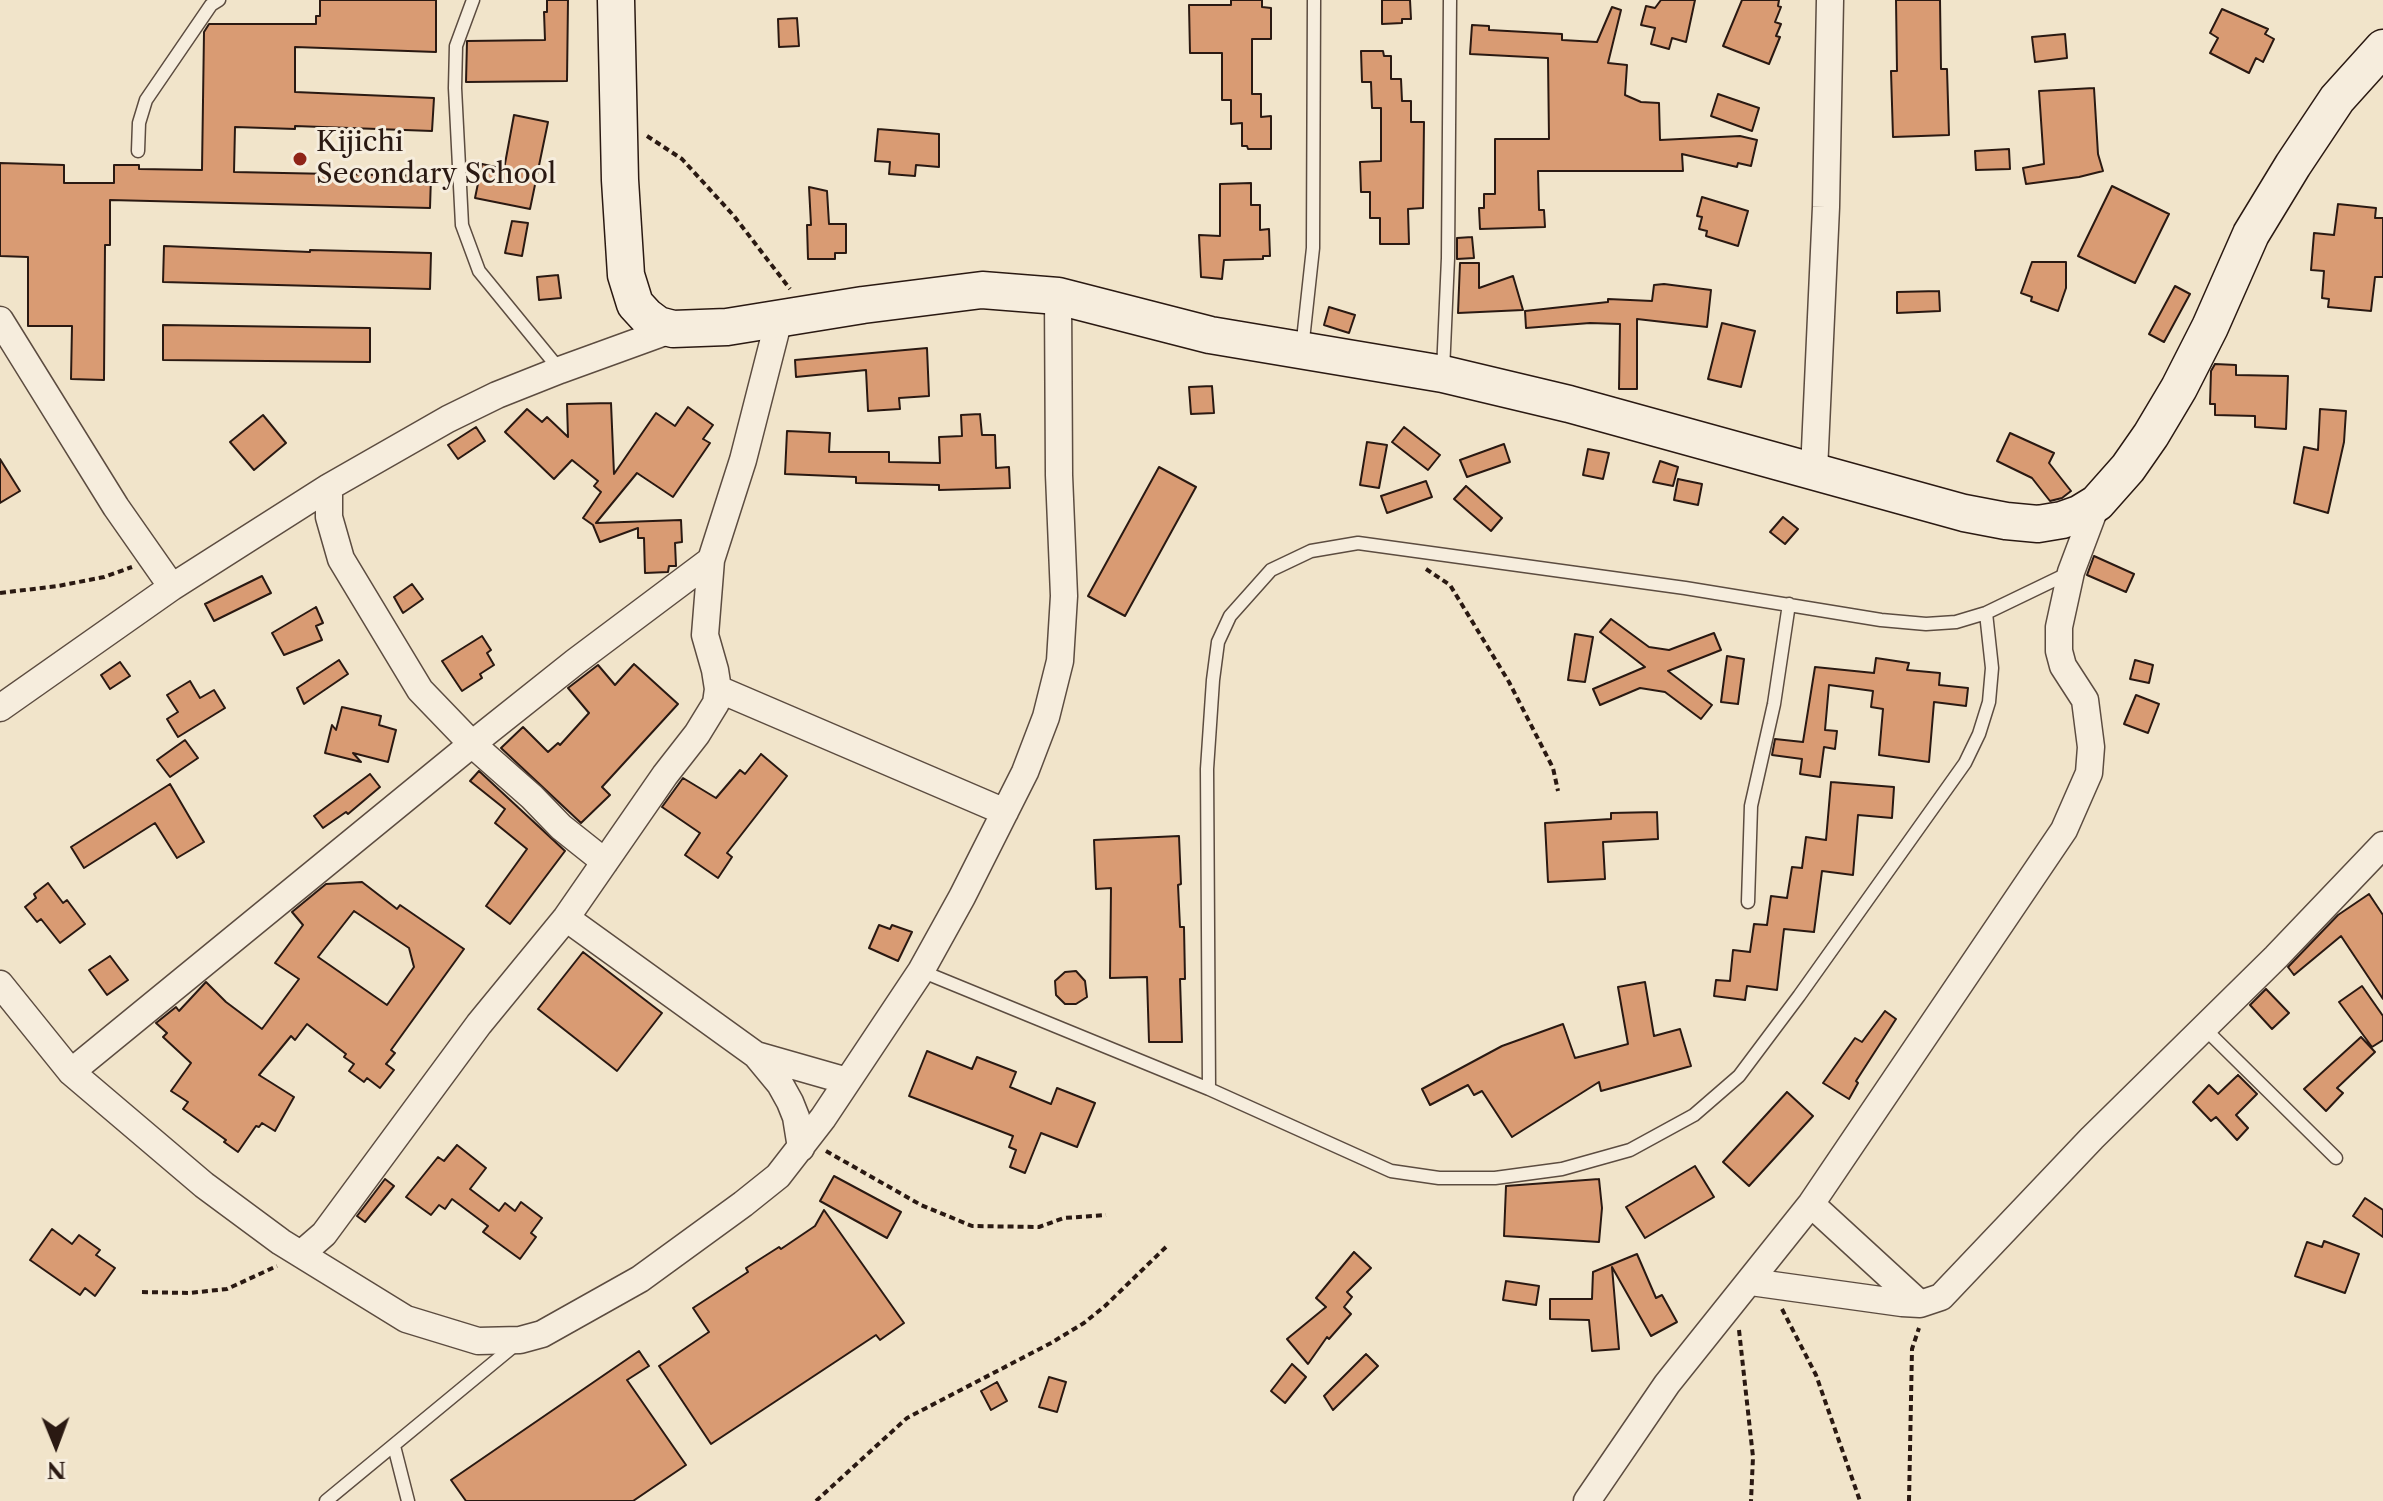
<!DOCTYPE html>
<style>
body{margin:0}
#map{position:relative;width:2383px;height:1501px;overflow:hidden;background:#f1e4ca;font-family:"Libre Caslon Text",serif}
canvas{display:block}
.north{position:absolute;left:16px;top:1405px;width:80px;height:80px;-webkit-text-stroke:6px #f6eddd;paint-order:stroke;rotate:179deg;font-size:22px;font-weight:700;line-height:32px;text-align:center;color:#2a1912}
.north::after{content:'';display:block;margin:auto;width:28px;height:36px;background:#2a1912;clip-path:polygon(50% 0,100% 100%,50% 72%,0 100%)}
</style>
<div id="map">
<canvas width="2383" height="1501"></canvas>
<div class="north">N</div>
</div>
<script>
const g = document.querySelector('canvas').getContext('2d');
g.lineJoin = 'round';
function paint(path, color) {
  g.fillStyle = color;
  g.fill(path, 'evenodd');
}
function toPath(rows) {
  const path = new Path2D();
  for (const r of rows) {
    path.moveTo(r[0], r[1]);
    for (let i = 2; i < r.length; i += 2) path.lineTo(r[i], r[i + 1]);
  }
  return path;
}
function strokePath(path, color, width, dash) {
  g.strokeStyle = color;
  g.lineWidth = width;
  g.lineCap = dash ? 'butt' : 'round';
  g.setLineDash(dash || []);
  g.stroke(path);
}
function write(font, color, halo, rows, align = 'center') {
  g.font = font + ' "Libre Caslon Text",serif';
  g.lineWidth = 6;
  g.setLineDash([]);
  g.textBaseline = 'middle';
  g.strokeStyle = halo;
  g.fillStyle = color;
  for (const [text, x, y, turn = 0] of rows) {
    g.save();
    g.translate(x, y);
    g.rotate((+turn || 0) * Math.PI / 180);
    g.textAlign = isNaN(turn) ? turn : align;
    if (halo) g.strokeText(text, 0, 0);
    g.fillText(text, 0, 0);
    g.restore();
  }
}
const building = toPath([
 [320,0,436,0,436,52,295,47,295,92,434,98,432,131,295,126,295,129,235,127,234,172,431,176,430,208,110,200,110,245,105,245,104,380,71,379,72,326,28,326,28,257,0,256,0,163,64,165,64,183,114,183,114,165,139,165,139,169,202,170,204,32,209,24,316,24,316,16,320,16,320,0],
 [547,0,568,0,567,81,466,82,467,41,545,40,544,12,547,12,547,0],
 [1231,0,1262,0,1262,7,1271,8,1271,39,1252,39,1252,94,1261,94,1261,117,1271,116,1271,149,1248,149,1247,146,1242,146,1242,123,1231,124,1231,100,1222,100,1222,53,1190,53,1189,5,1231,5,1231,0],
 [1382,0,1410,0,1411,19,1402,19,1402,23,1382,24,1382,0],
 [1661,0,1695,0,1686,42,1672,38,1669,49,1651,44,1655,28,1641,25,1646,6,1655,8,1661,0],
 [1742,0,1779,0,1778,6,1781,7,1775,22,1781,24,1776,36,1780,37,1769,64,1723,46,1742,0],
 [1896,0,1940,0,1941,69,1947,69,1949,135,1893,137,1891,71,1897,71,1896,0],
 [1612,7,1621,10,1608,63,1627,65,1625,95,1641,102,1659,103,1660,140,1740,136,1757,140,1751,166,1738,163,1737,167,1682,154,1683,171,1538,171,1539,210,1544,210,1545,227,1480,229,1479,208,1484,208,1484,194,1495,194,1495,139,1549,139,1548,58,1470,54,1472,25,1489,26,1489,30,1562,34,1562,40,1597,42,1612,7],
 [2222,9,2268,29,2265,34,2274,39,2263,62,2256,58,2249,73,2210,53,2218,38,2210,33,2222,9],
 [797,18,799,46,779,47,778,19,797,18],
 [2065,34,2067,58,2035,62,2032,37,2065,34],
 [1361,51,1383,51,1384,56,1391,56,1391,79,1401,79,1402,101,1411,101,1411,122,1424,122,1423,208,1408,209,1409,244,1380,244,1380,218,1370,218,1370,192,1361,192,1360,162,1381,161,1381,108,1372,108,1371,82,1362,82,1361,51],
 [2094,88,2098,154,2103,171,2079,177,2026,184,2023,168,2044,164,2039,91,2094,88],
 [1718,94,1759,108,1752,131,1711,116,1718,94],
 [514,115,548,122,530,209,475,198,482,164,504,169,514,115],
 [878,129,939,134,939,167,916,165,915,176,889,174,890,162,875,161,878,129],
 [2009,149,2010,169,1976,170,1975,151,2009,149],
 [1251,183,1251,205,1260,205,1260,230,1269,229,1270,256,1263,256,1263,259,1224,260,1222,279,1201,277,1199,235,1220,236,1220,184,1251,183],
 [2112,186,2169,214,2135,283,2078,256,2112,186],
 [809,187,827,191,829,224,846,224,846,253,835,253,835,259,808,259,807,225,811,225,809,187],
 [1702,197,1748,211,1738,246,1706,236,1707,231,1699,229,1702,217,1697,216,1702,197],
 [2338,204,2376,208,2375,218,2383,218,2383,277,2375,277,2371,311,2328,307,2329,299,2322,298,2324,271,2311,270,2314,233,2334,235,2338,204],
 [512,221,528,223,522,256,505,253,512,221],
 [1472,237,1474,258,1457,259,1457,238,1472,237],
 [164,246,310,252,310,250,431,253,430,289,163,282,164,246],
 [2032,262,2066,262,2066,288,2058,311,2031,301,2032,297,2021,293,2032,262],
 [1460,263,1479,263,1479,288,1513,276,1523,310,1458,313,1460,263],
 [558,275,561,298,539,300,537,277,558,275],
 [1664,284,1711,290,1707,327,1637,319,1637,389,1619,389,1620,324,1590,323,1526,328,1525,311,1608,302,1608,299,1652,301,1654,285,1664,284],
 [2175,286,2190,294,2164,342,2149,334,2175,286],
 [1939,291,1940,311,1897,313,1897,292,1939,291],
 [1329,307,1355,315,1349,333,1324,325,1329,307],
 [1722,323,1755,331,1741,387,1708,379,1722,323],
 [163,325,370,328,370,362,163,360,163,325],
 [927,348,929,396,899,398,900,409,868,411,866,370,796,377,795,360,927,348],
 [2215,364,2236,365,2236,375,2288,376,2286,429,2255,427,2255,416,2215,415,2215,404,2210,404,2211,371,2215,364],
 [1212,386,1214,413,1191,414,1189,387,1212,386],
 [611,403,614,474,656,413,675,426,688,407,713,425,703,439,710,443,673,497,637,473,596,523,681,520,682,542,675,543,676,566,669,566,668,572,645,573,644,538,638,538,638,528,600,542,593,525,583,518,601,492,594,486,598,481,572,460,554,479,505,432,527,409,542,422,547,417,568,437,567,404,611,403],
 [2320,409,2346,411,2344,442,2328,513,2294,503,2304,447,2318,450,2320,409],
 [980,414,982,435,995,435,996,468,1009,467,1010,488,939,490,939,485,856,483,856,477,785,474,787,431,830,433,829,452,889,452,889,462,940,463,939,437,962,436,961,415,980,414],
 [263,415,286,443,254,470,230,442,263,415],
 [476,427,485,441,458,459,448,445,476,427],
 [1404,427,1440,455,1428,470,1392,442,1404,427],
 [2010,433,2054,453,2049,463,2071,491,2062,498,2050,501,2032,478,1997,461,2010,433],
 [1367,442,1387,445,1379,488,1360,485,1367,442],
 [1504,444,1510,462,1467,477,1460,460,1504,444],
 [1588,449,1609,453,1603,479,1583,475,1588,449],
 [0,459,20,491,0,503,0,459],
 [1660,461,1678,467,1673,486,1653,482,1660,461],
 [1159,467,1196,487,1125,616,1088,596,1159,467],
 [1678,479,1702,484,1698,505,1674,500,1678,479],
 [1426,481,1432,497,1387,513,1381,496,1426,481],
 [1466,486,1502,518,1491,531,1454,499,1466,486],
 [1783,517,1798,529,1785,544,1770,532,1783,517],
 [2094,556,2134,574,2126,592,2087,575,2094,556],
 [262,576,271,593,214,621,205,604,262,576],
 [412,584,423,599,403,613,394,597,412,584],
 [316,607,323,623,316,626,322,640,284,655,272,633,316,607],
 [1611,619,1649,647,1669,650,1714,633,1721,650,1668,671,1712,705,1701,719,1665,692,1640,688,1600,705,1593,689,1645,667,1600,632,1611,619],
 [1575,634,1593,637,1585,682,1568,680,1575,634],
 [482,636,491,650,487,653,494,665,480,674,482,678,462,691,442,661,482,636],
 [1727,656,1744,659,1738,704,1721,702,1727,656],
 [1876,658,1909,663,1907,670,1940,673,1939,685,1968,688,1966,706,1934,702,1929,762,1879,755,1883,709,1871,707,1873,691,1829,685,1825,730,1837,731,1835,749,1824,747,1820,777,1800,774,1802,759,1772,755,1775,739,1803,742,1815,667,1874,673,1876,658],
 [339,660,348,674,304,704,297,688,339,660],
 [2135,660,2153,665,2149,683,2130,679,2135,660],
 [120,662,130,676,110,689,101,675,120,662],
 [634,664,678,704,602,787,610,795,581,823,501,748,523,727,548,752,558,743,560,745,589,713,568,688,598,665,615,685,634,664],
 [190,681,200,698,214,690,225,708,178,737,167,719,178,712,167,695,190,681],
 [2136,695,2159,704,2148,733,2124,724,2136,695],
 [342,707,381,716,379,725,396,730,388,762,353,753,361,762,325,753,332,725,336,730,342,707],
 [185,740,198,758,170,777,157,760,185,740],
 [761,754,787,776,727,853,732,857,718,878,685,855,700,833,662,807,683,778,716,798,740,770,745,774,761,754],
 [479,771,565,851,510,924,486,906,527,849,495,823,505,809,470,781,479,771],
 [370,774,380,787,348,814,346,812,323,828,314,816,370,774],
 [1831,782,1894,787,1892,818,1858,815,1853,875,1822,871,1814,932,1784,929,1777,990,1747,986,1745,1000,1714,996,1716,980,1730,981,1733,950,1750,952,1754,924,1767,925,1771,896,1787,898,1792,867,1802,868,1806,837,1826,840,1831,782],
 [170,784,204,842,177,858,155,823,84,868,71,847,170,784],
 [1657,812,1658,839,1603,842,1605,879,1548,882,1545,823,1611,819,1611,813,1657,812],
 [1179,836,1181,884,1178,885,1180,927,1184,927,1185,979,1180,979,1182,1042,1149,1042,1147,977,1110,978,1111,888,1096,889,1094,840,1179,836],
 [362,882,397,909,400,905,464,949,391,1050,395,1053,386,1064,394,1070,380,1088,367,1078,364,1082,349,1071,354,1064,344,1057,346,1054,307,1024,295,1040,291,1036,259,1075,294,1097,275,1131,262,1123,259,1127,256,1126,238,1152,224,1142,226,1140,183,1109,188,1102,171,1091,191,1063,163,1037,167,1033,156,1023,176,1007,179,1011,206,982,226,1002,262,1029,299,979,275,963,303,925,292,912,326,884,362,882],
 [354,911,409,948,414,967,387,1005,318,957,354,911],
 [48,883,63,903,67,900,85,924,60,943,41,919,37,922,25,907,36,898,34,894,48,883],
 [2369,894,2383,915,2383,999,2341,936,2294,975,2288,967,2338,915,2369,894],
 [879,925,890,929,892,925,912,932,898,961,869,948,879,925],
 [583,952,662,1013,617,1071,538,1009,583,952],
 [110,956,128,980,107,995,89,970,110,956],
 [1076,971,1085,981,1087,997,1076,1004,1065,1004,1056,995,1055,981,1065,972,1076,971],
 [1645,982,1654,1036,1680,1029,1691,1066,1601,1091,1599,1082,1512,1137,1482,1091,1474,1095,1468,1085,1430,1105,1422,1089,1502,1046,1563,1024,1575,1058,1628,1044,1618,987,1645,982],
 [2362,986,2383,1016,2383,1040,2372,1047,2339,1002,2362,986],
 [2266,989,2289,1013,2272,1029,2250,1005,2266,989],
 [1885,1011,1896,1019,1856,1081,1858,1083,1849,1099,1823,1083,1855,1038,1862,1042,1885,1011],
 [2361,1037,2375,1052,2337,1088,2343,1093,2326,1111,2304,1089,2361,1037],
 [927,1051,972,1069,977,1057,1016,1072,1010,1087,1051,1104,1057,1088,1095,1103,1077,1147,1041,1133,1025,1173,1010,1167,1016,1150,1009,1147,1013,1136,909,1096,927,1051],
 [2238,1075,2257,1094,2236,1115,2248,1128,2237,1140,2216,1117,2211,1121,2193,1102,2209,1085,2218,1094,2238,1075],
 [1787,1092,1813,1116,1749,1186,1723,1162,1787,1092],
 [457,1145,486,1168,470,1189,499,1211,505,1203,515,1211,521,1202,542,1218,531,1233,536,1237,520,1259,483,1232,488,1226,452,1199,445,1209,439,1205,431,1215,406,1197,438,1157,444,1161,457,1145],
 [1695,1166,1714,1197,1645,1238,1626,1207,1695,1166],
 [834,1176,901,1212,887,1238,820,1201,834,1176],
 [385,1179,394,1186,365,1222,357,1216,385,1179],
 [1599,1179,1602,1208,1599,1242,1504,1236,1506,1186,1599,1179],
 [2365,1198,2383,1210,2383,1237,2353,1216,2365,1198],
 [824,1210,904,1323,880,1340,876,1335,711,1444,659,1366,709,1332,693,1308,748,1272,746,1268,779,1247,781,1249,815,1226,824,1210],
 [52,1229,72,1244,79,1235,100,1250,96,1255,115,1268,95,1296,85,1288,80,1295,30,1260,52,1229],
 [2324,1241,2359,1254,2345,1293,2295,1276,2307,1242,2322,1247,2324,1241],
 [1354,1252,1371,1268,1347,1292,1352,1297,1344,1307,1351,1314,1329,1339,1327,1337,1308,1364,1287,1339,1326,1307,1316,1298,1354,1252],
 [1637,1254,1656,1298,1662,1295,1677,1322,1651,1336,1612,1267,1619,1349,1592,1351,1589,1320,1550,1319,1550,1299,1592,1299,1593,1272,1637,1254],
 [1506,1281,1539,1286,1536,1305,1503,1300,1506,1281],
 [639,1351,649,1366,627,1380,686,1465,633,1501,466,1501,451,1480,639,1351],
 [1366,1354,1378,1366,1333,1410,1324,1396,1366,1354],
 [1292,1364,1306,1377,1285,1403,1271,1391,1292,1364],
 [1049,1377,1066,1382,1057,1412,1039,1407,1049,1377],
 [997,1382,1007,1401,991,1410,981,1391,997,1382]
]);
paint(building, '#d99b73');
strokePath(building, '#2a1912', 2);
const lane = toPath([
 [473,0,456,46,455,88,462,225,479,271,560,370],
 [138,151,139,123,146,100,211,5,219,0],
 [1302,349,1313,248,1314,0],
 [1443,371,1448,258,1450,0],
 [1748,902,1751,806,1774,704,1789,604],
 [921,971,1209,1089,1391,1171,1439,1178,1495,1178,1562,1169,1630,1150,1694,1115,1739,1076,1799,996,1965,763,1979,734,1989,702,1992,668,1986,613],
 [2203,1027,2336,1158],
 [1209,1089,1207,769,1213,680,1218,642,1230,616,1271,570,1311,551,1358,543,1685,588,1881,620,1926,624,1956,622,1986,613,2069,573],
 [394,1446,408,1501],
 [326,1501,515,1345]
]);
const street = toPath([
 [0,320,116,507,172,587],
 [1814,471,1826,207,1830,0],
 [329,487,329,517,341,559,420,690,472,744,532,797,561,827,605,862],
 [718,689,1005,812],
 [0,708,172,587,329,487,448,419,497,395,560,370,673,329],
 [566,918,756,1055,780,1084,790,1102,796,1117,801,1148],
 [0,984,71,1072,204,1185,281,1242,406,1319,478,1341,520,1340,542,1334,640,1279,743,1204,778,1176,823,1118,921,971,962,897,1025,772,1046,717,1060,661,1064,596,1059,475,1058,296],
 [756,1055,847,1081],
 [71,1072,472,744,575,662,711,560],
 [1811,1204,1920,1304],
 [301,1254,324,1234,479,1024,566,918,665,775,697,734,716,703,718,689,715,670,705,635,711,560,743,460,779,319],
 [1751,1282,1902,1303,1920,1304,1941,1297,2092,1138,2276,957,2383,845],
 [1587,1501,1667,1384,1811,1204,2064,830,2089,773,2091,747,2085,700,2063,666,2059,651,2059,627,2071,572,2097,503]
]);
const secondary = toPath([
 [616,0,620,180,626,275,635,304,646,316,658,325,673,329,727,327,863,305,982,290,1058,296,1210,335,1443,374,1569,404,1964,513,2006,521,2038,524,2062,520,2079,514,2097,503,2128,468,2151,435,2179,388,2210,327,2251,234,2293,165,2337,99,2383,48]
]);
strokePath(lane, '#5c4c40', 15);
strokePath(street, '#5c4c40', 29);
strokePath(secondary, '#2a1912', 39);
strokePath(toPath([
 [647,136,682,159,734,216,790,289],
 [1426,569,1450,585,1509,682,1553,768,1558,791],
 [0,593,58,586,104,577,132,567],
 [826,1151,921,1205,972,1226,1039,1227,1064,1218,1106,1215],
 [142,1292,189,1293,227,1289,277,1266],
 [1782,1309,1816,1375,1860,1501],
 [1739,1330,1753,1457,1751,1501],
 [816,1501,907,1418,1051,1343,1084,1323,1105,1306,1168,1245],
 [1909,1501,1912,1349,1919,1328]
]), '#2a1912', 4, [6, 4]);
strokePath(lane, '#f6eddd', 12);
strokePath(street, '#f6eddd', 26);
strokePath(secondary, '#f6eddd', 36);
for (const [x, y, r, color] of [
 [300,159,8,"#8f2418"]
]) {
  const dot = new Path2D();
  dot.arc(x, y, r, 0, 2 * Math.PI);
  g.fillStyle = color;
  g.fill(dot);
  strokePath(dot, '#f6eddd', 3);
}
write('28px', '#2a1912', '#f6eddd', [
 ["Kijichi",316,143],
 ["Secondary School",316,175]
], 'left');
</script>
